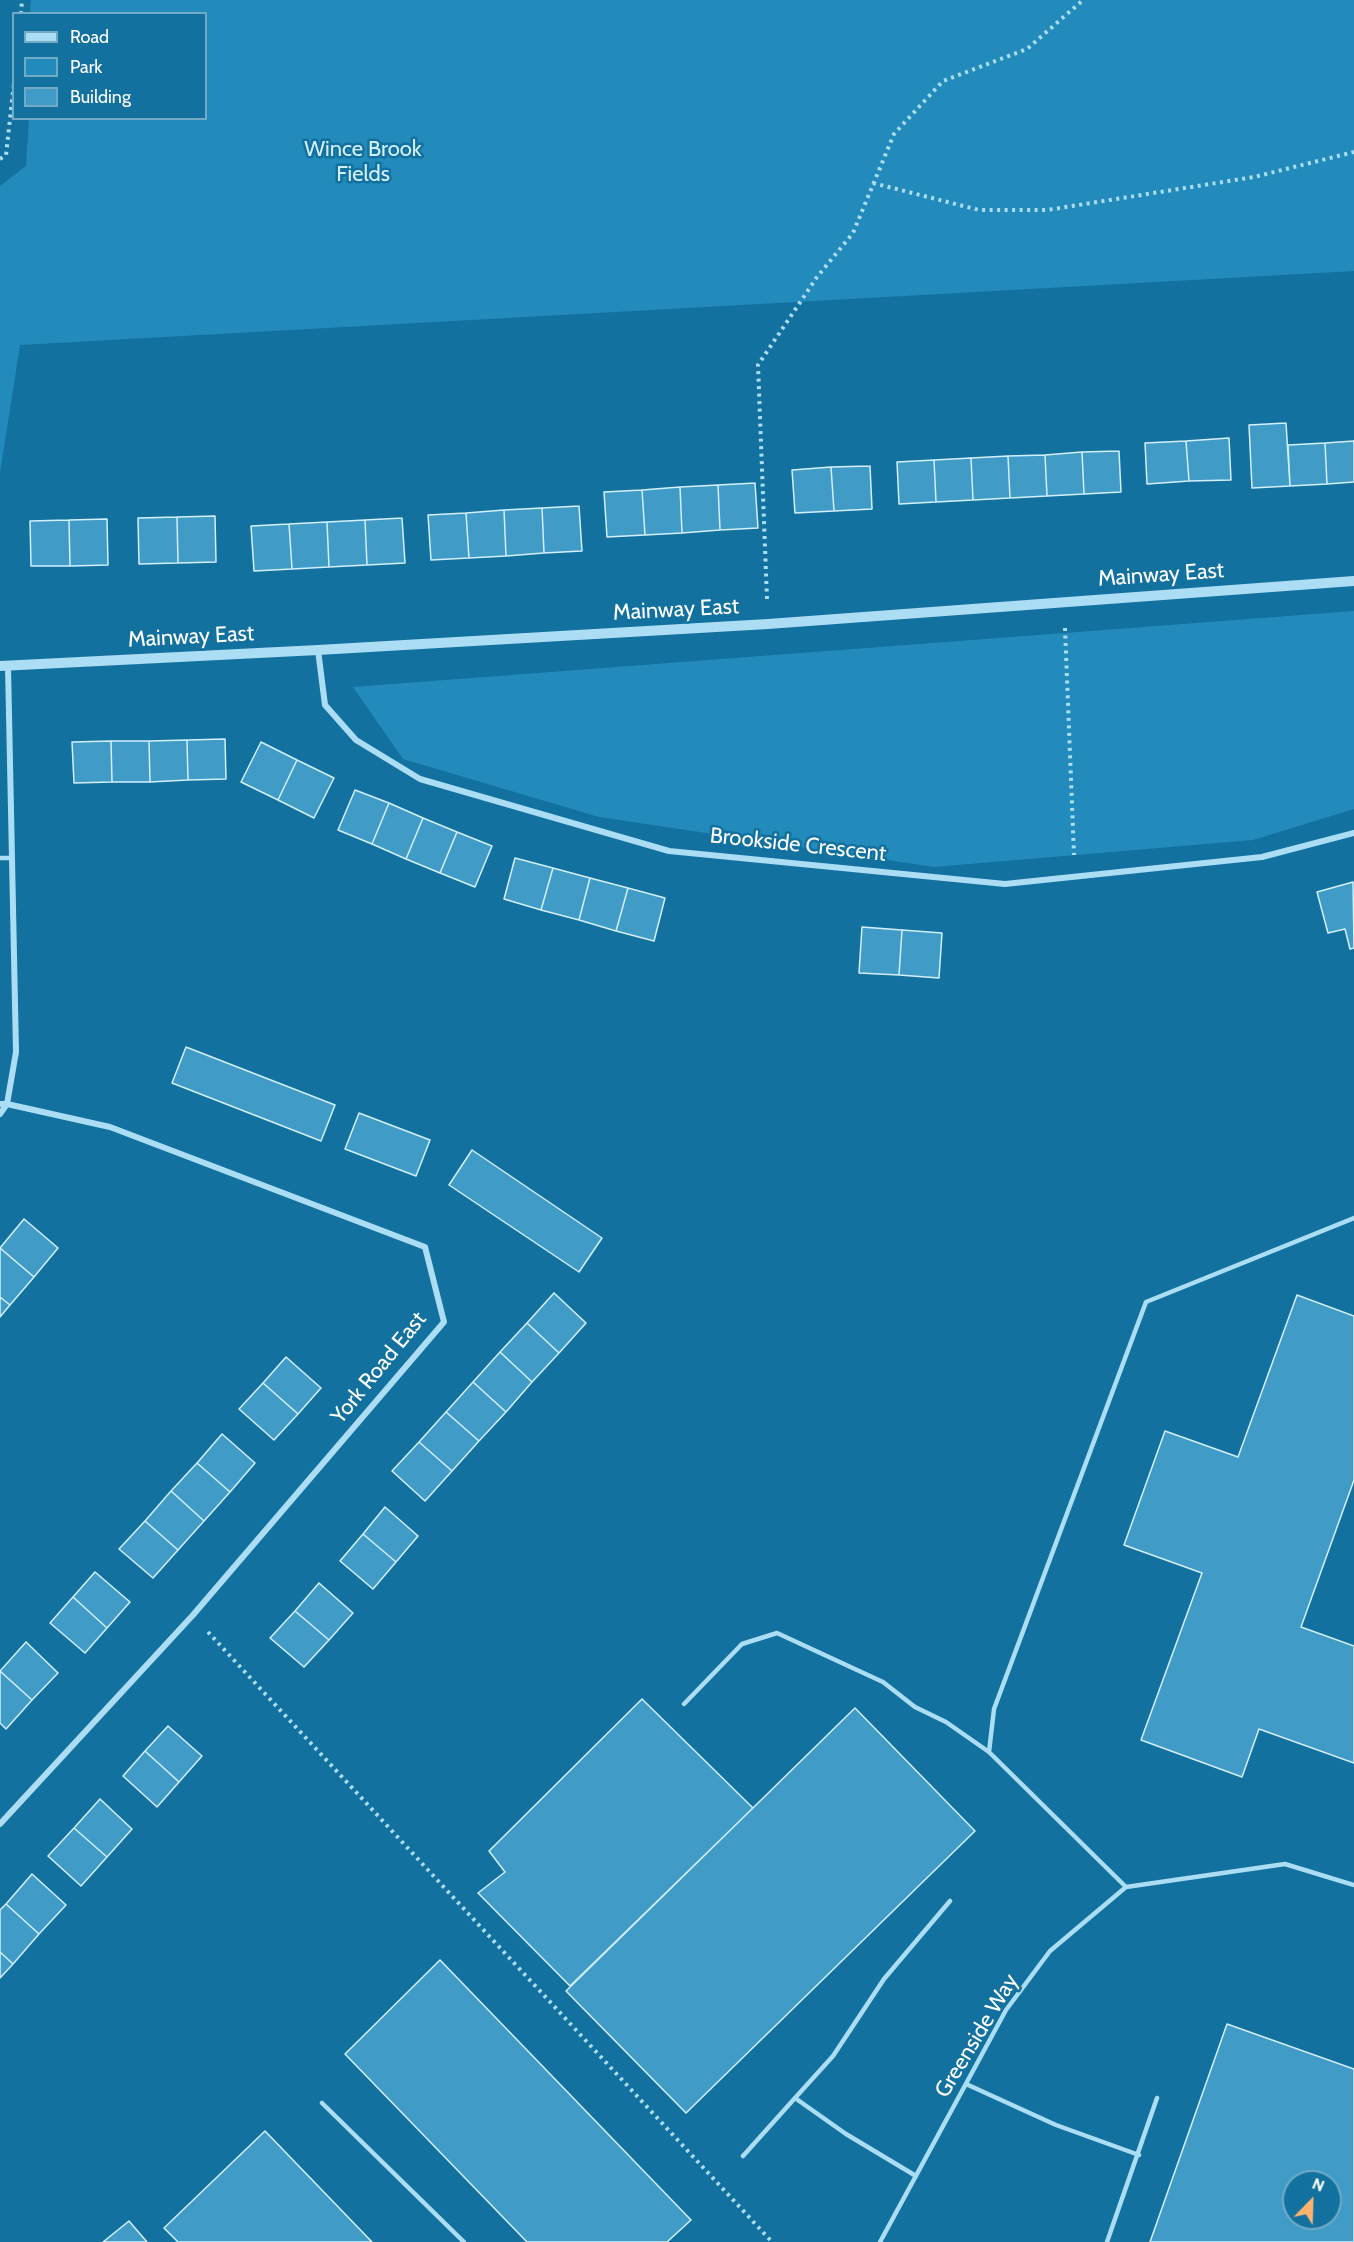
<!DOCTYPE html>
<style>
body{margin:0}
#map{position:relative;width:1354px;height:2242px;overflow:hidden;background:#13719f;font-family:Cabin,sans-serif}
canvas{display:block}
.legend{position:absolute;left:12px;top:12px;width:195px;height:108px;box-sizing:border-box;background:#13719f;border:2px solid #71aac5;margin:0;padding:8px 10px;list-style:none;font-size:18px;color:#fff}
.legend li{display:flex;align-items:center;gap:12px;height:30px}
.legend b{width:30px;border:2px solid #71aac5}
.north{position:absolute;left:1282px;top:2170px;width:60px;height:60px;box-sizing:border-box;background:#13719f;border:2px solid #71aac5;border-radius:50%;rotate:23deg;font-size:16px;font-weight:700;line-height:24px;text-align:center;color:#fff}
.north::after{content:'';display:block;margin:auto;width:21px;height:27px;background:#ffb36e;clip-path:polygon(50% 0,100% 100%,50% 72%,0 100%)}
</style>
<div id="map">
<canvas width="1354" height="2242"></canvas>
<ul class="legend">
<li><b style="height:8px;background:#abddf4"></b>Road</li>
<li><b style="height:16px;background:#228bbc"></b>Park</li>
<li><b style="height:16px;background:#409cc7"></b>Building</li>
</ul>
<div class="north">N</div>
</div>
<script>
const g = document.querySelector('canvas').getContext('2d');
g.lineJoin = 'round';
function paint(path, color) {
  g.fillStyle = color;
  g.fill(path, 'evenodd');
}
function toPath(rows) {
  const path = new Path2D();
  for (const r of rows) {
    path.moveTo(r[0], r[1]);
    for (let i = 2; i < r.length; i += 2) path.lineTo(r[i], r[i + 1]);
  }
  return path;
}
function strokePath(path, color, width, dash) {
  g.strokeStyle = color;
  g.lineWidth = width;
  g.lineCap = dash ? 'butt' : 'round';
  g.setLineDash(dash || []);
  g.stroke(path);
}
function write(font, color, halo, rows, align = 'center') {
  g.font = font + ' Cabin,sans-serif';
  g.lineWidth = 5;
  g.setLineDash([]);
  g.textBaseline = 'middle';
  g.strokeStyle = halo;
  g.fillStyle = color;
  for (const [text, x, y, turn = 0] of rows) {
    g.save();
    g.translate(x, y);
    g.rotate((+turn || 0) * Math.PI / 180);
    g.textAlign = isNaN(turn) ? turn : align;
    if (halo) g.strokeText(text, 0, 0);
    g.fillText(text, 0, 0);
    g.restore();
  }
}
paint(toPath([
 [31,0,1354,0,1354,271,20,345,0,473,0,186,26,166,29,119,206,118,206,14,30,13],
 [1354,611,1354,809,1253,840,934,867,599,817,403,759,353,687]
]), '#228bbc');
const building = toPath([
 [1286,423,1290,486,1252,488,1249,425,1286,423],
 [1229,438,1231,480,1189,481,1186,441,1229,438],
 [1186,441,1189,481,1147,484,1145,443,1186,441],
 [1354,441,1354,482,1327,484,1325,443,1354,441],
 [1325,443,1327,484,1290,486,1288,445,1325,443],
 [1119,451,1121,492,1084,494,1082,452,1119,451],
 [1082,452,1084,494,1047,496,1045,455,1082,452],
 [1045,455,1047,496,1010,498,1008,456,1045,455],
 [1008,456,1010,498,973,500,971,458,1008,456],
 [971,458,973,500,936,502,934,460,971,458],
 [934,460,936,502,899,504,897,462,934,460],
 [870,466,872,509,834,511,831,467,870,466],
 [831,467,834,511,795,513,792,470,831,467],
 [755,483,758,528,720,530,718,485,755,483],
 [718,485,720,530,682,533,680,487,718,485],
 [680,487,682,533,645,535,642,490,680,487],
 [642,490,645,535,607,537,604,492,642,490],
 [579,506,582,551,544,553,542,508,579,506],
 [542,508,544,553,506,556,504,510,542,508],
 [504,510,506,556,469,558,466,513,504,510],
 [466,513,469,558,431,560,428,515,466,513],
 [215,516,216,562,178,563,177,517,215,516],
 [177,517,178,563,139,564,138,518,177,517],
 [402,518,405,563,367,565,365,520,402,518],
 [107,519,108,565,70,566,69,520,107,519],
 [69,520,70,566,31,566,30,521,69,520],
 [365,520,367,565,329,567,327,522,365,520],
 [327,522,329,567,292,569,289,524,327,522],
 [289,524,292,569,254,571,251,526,289,524],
 [225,739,226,779,188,780,187,740,225,739],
 [187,740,188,780,150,782,149,741,187,740],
 [111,741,149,741,150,782,112,782,111,741],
 [111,741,112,782,74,783,72,742,111,741],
 [261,742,297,760,278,800,241,782,261,742],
 [297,760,334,778,314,818,278,800,297,760],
 [355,790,389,803,372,844,338,830,355,790],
 [389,803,423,818,406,859,372,844,389,803],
 [423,818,457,832,440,873,406,859,423,818],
 [457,832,492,846,475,887,440,873,457,832],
 [515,858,553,868,541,910,504,899,515,858],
 [553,868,590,878,579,920,541,910,553,868],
 [590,878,628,888,616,931,579,920,590,878],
 [1353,882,1354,948,1350,949,1345,929,1328,933,1317,892,1353,882],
 [628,888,665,898,654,941,616,931,628,888],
 [862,927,902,930,899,975,859,973,862,927],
 [902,930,942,933,939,978,899,975,902,930],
 [186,1047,335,1105,321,1141,172,1083,186,1047],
 [359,1113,430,1140,416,1176,345,1149,359,1113],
 [472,1150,602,1238,579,1272,449,1185,472,1150],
 [24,1219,58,1248,34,1277,0,1248,24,1219],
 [0,1248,34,1277,10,1305,0,1297,0,1248],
 [554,1293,586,1323,559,1353,527,1323,554,1293],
 [1297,1295,1354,1316,1354,1480,1301,1627,1354,1646,1354,1763,1259,1729,1242,1777,1141,1740,1202,1573,1124,1545,1165,1431,1238,1457,1297,1295],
 [0,1297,10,1305,0,1317,0,1297],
 [527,1323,559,1353,532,1382,500,1352,527,1323],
 [500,1352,532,1382,506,1412,473,1382,500,1352],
 [286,1357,321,1388,298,1414,263,1383,286,1357],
 [473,1382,506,1412,479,1441,446,1412,473,1382],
 [263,1383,298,1414,274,1440,239,1409,263,1383],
 [446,1412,479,1441,452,1471,419,1442,446,1412],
 [222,1434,255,1463,230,1492,197,1463,222,1434],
 [419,1442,452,1471,425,1501,392,1471,419,1442],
 [197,1463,230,1492,204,1521,171,1491,197,1463],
 [171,1491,204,1521,178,1550,145,1521,171,1491],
 [385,1507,418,1536,396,1562,363,1534,385,1507],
 [145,1521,178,1550,153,1578,119,1549,145,1521],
 [363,1534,396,1562,373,1589,340,1561,363,1534],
 [95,1572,130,1602,107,1628,73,1597,95,1572],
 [319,1583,353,1613,329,1640,295,1611,319,1583],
 [73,1597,107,1628,85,1653,50,1623,73,1597],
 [295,1611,329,1640,304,1667,270,1638,295,1611],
 [26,1642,58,1673,32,1700,0,1671,26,1642],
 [0,1671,32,1700,6,1729,0,1723,0,1671],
 [642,1699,753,1808,570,1986,478,1893,505,1872,489,1851,642,1699],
 [855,1708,975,1831,686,2113,566,1991,855,1708],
 [168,1726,202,1756,179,1782,145,1751,168,1726],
 [145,1751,179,1782,157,1807,123,1776,145,1751],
 [100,1799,132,1829,107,1857,74,1828,100,1799],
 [74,1828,107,1857,81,1886,48,1856,74,1828],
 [32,1874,66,1905,39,1934,6,1904,32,1874],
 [6,1904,39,1934,13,1964,0,1952,0,1910,6,1904],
 [0,1952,13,1964,0,1978,0,1952],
 [440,1960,691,2220,667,2242,527,2242,345,2054,440,1960],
 [1227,2024,1354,2069,1354,2242,1150,2242,1227,2024],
 [1294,2182,1330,2182,1330,2218,1294,2218,1294,2182],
 [265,2131,372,2242,178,2242,164,2228,265,2131],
 [129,2221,147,2242,103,2242,129,2221]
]);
paint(building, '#409cc7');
strokePath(building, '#d3f0fe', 1.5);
strokePath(toPath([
 [21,14,22,0],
 [0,159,6,155,14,83],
 [873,183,979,210,1047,210,1254,177,1354,152],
 [767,599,758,365,817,277,853,233,894,134,943,81,1027,49,1083,0],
 [1065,628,1074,855],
 [208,1632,772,2242]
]), '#abddf4', 4, [3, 4.5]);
strokePath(toPath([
 [0,858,11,858],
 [684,1704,742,1644,777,1633,883,1682,915,1707,946,1722,989,1752,1126,1887],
 [989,1752,994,1709,1146,1302,1354,1218],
 [966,2084,1056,2125,1139,2155],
 [322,2103,464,2242],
 [743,2156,795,2098],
 [916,2176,846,2134,795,2098,833,2056,884,1979,950,1901],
 [880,2242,1006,2010,1050,1951,1126,1887,1285,1864,1354,1885],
 [1107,2242,1157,2098]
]), '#abddf4', 4.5);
strokePath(toPath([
 [318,650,325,705,356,740,420,779,669,851,1005,884,1262,857,1354,833],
 [0,1104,7,1104,110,1127,425,1247,444,1322,193,1615,0,1824],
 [0,1114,7,1104,16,1052,8,666]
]), '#abddf4', 6);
strokePath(toPath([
 [0,666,318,650,768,624,1354,581]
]), '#abddf4', 10);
write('22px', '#d3f0fe', '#13719f', [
 ["Wince Brook",363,150],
 ["Fields",363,175]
]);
write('22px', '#fff', '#13719f', [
 ["Mainway East",1161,575,-4],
 ["Mainway East",676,610,-3],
 ["Mainway East",191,637,-3],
 ["Brookside Crescent",798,845,6],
 ["York Road East",379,1368,-51],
 ["Greenside Way",977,2036,-59]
]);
</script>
